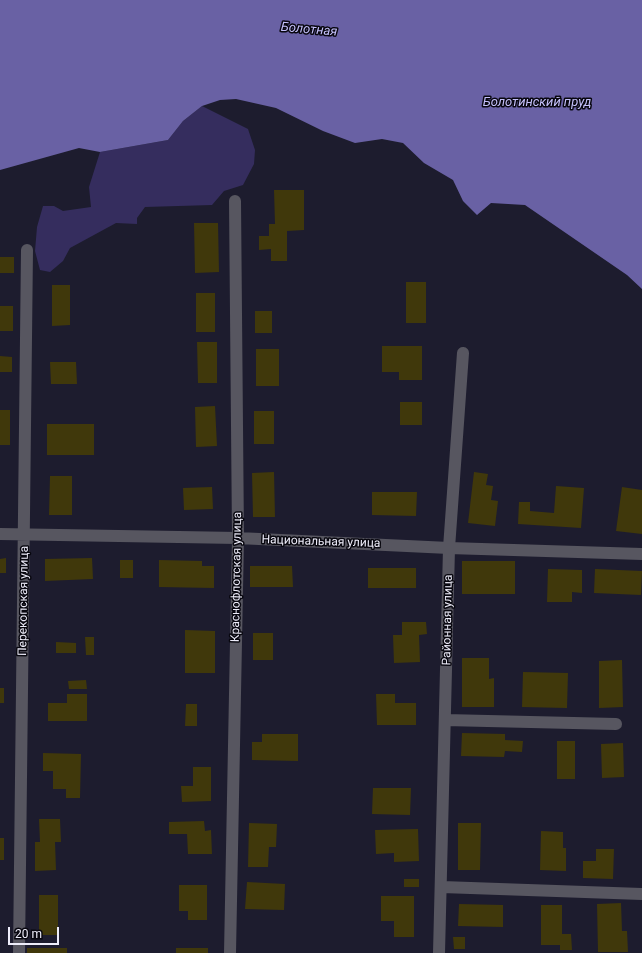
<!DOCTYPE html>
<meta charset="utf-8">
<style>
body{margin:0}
#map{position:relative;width:642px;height:953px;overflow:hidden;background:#1d1c2e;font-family:Roboto,sans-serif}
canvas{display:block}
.scale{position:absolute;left:8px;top:927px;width:51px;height:18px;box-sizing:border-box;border:2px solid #eeedfa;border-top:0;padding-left:5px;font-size:12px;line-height:14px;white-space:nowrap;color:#eeedfa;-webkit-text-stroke:3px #08070f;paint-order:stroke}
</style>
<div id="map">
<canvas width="642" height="953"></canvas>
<div class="scale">20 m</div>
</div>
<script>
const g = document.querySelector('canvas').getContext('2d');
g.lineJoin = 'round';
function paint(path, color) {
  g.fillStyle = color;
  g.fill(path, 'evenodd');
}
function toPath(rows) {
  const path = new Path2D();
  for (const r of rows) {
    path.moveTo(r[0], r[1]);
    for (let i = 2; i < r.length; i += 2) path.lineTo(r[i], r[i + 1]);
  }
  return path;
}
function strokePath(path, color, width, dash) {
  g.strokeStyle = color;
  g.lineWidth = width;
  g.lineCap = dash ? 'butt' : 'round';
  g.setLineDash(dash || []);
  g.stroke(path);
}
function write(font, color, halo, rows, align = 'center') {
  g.font = font + ' Roboto,sans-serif';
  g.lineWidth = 3;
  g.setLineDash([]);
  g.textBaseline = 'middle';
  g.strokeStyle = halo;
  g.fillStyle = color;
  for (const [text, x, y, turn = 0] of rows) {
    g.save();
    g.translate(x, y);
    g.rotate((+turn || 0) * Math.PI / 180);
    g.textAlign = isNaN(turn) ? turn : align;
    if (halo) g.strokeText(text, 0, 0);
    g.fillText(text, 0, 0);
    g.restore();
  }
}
paint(toPath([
 [202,106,248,129,255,150,254,164,243,185,224,191,212,205,145,207,137,218,137,224,116,223,70,248,63,261,50,272,40,270,35,251,37,227,43,206,54,206,63,211,91,207,89,187,100,152,168,140,183,121]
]), '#352d5e');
paint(toPath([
 [0,0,642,0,642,289,627,275,525,205,491,203,477,215,463,201,453,180,424,163,403,143,382,139,355,143,323,131,276,108,236,99,220,100,202,106,183,121,168,140,100,152,79,148,0,170]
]), '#6961a4');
paint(toPath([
 [274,190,304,190,304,230,287,231,287,261,271,261,271,249,259,250,259,236,269,236,269,224,275,224],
 [194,223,218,223,219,272,195,273],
 [0,257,14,257,14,273,0,273],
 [406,282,426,282,426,323,406,323],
 [52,285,70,285,70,325,52,326],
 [196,293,215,293,215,332,196,332],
 [0,306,13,306,13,331,0,331],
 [255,311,272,311,272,333,255,333],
 [197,342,217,342,217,383,198,383],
 [382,346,422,346,422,380,399,380,399,372,382,372],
 [256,349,279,349,279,386,256,386],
 [0,356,12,357,12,372,0,372],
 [50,362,76,362,77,384,51,384],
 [400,402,422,402,422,425,400,425],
 [215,406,217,446,196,447,195,407],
 [0,410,10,410,10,445,0,445],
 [254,411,274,411,274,444,254,444],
 [47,424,94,424,94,455,47,455],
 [274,472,275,517,253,517,252,473],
 [474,472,488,474,486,485,493,486,491,500,498,501,495,526,468,523],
 [50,476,72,476,72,515,49,515],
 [556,486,584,488,581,528,518,524,519,502,530,502,530,511,554,513],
 [212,487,213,509,184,510,183,488],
 [622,487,642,490,642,534,616,531],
 [372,492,417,492,416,516,372,515],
 [6,558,6,573,0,573,0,559],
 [92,558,93,579,45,581,45,559],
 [120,560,133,560,133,578,120,578],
 [159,560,202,561,202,566,214,566,214,588,159,587],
 [462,561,515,561,515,594,462,594],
 [250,566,292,566,293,587,250,587],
 [368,568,416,568,416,588,368,588],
 [548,569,582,570,582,593,572,592,572,602,547,602],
 [595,569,642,571,641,595,594,593],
 [402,622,426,622,427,634,419,635,420,662,394,663,393,635,402,635],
 [185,630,215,631,215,673,185,673],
 [253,633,273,633,273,660,253,660],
 [85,637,94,637,94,655,86,655],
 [56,642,76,643,76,653,56,653],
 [462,658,489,658,489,679,494,678,494,707,462,707],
 [622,660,623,707,599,708,599,661],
 [523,672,568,673,567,708,522,707],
 [86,680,87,689,69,689,68,681],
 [0,688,4,688,4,703,0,703],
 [67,694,87,694,87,721,48,721,48,703,67,703],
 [376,694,395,694,395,703,416,703,416,725,377,725],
 [186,704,197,704,197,726,185,726],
 [462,733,505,734,505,740,523,741,522,752,505,751,504,757,461,756],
 [262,734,298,734,298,761,252,760,252,742,262,742],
 [557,741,575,741,575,779,557,779],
 [623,743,624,777,602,778,601,744],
 [43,753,81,754,80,798,66,798,66,789,53,789,53,771,43,771],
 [193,767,211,767,211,801,182,802,181,786,193,786],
 [373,788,411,788,410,815,372,814],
 [39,819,60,819,61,842,55,842,56,870,35,871,35,842,40,842],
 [204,821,205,831,211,830,212,854,188,854,187,834,169,834,169,822],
 [249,823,277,824,276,847,269,847,268,867,248,867],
 [458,823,481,823,480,870,458,870],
 [418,829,419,861,394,862,394,853,376,854,375,830],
 [541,831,563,832,563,848,566,848,566,871,540,870],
 [0,838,4,838,4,860,0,860],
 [596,849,614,849,613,879,583,878,583,861,596,861],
 [404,879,419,879,419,887,404,887],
 [247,882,285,884,284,910,245,909],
 [179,885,207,885,207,920,188,920,188,911,179,911],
 [39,895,58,895,58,935,39,935],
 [381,896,414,896,414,937,394,937,394,921,381,921],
 [621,903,622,931,627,931,628,952,598,952,597,904],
 [459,904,503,905,503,927,458,926],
 [541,905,562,905,562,934,571,934,572,950,560,950,560,945,541,945],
 [453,937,465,937,465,949,454,949],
 [27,948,67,948,67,953,27,953],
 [176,948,208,948,208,953,176,953]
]), '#40380b');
strokePath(toPath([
 [0,534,238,538,449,548,642,554],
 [445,720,616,724],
 [442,887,642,894],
 [19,953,27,250],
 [230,953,238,538,235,201],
 [439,953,449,548,463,353]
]), '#575660', 12);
write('12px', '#eeedfa', '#08070f', [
 ["Национальная улица",321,542,2],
 ["Краснофлотская улица",237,577,-89],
 ["Перекопская улица",24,601,-89],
 ["Районная улица",448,620,-89]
]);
write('italic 13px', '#c4c0fa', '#08070f', [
 ["Болотная",309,30,5],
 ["Болотинский пруд",537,103]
]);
</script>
